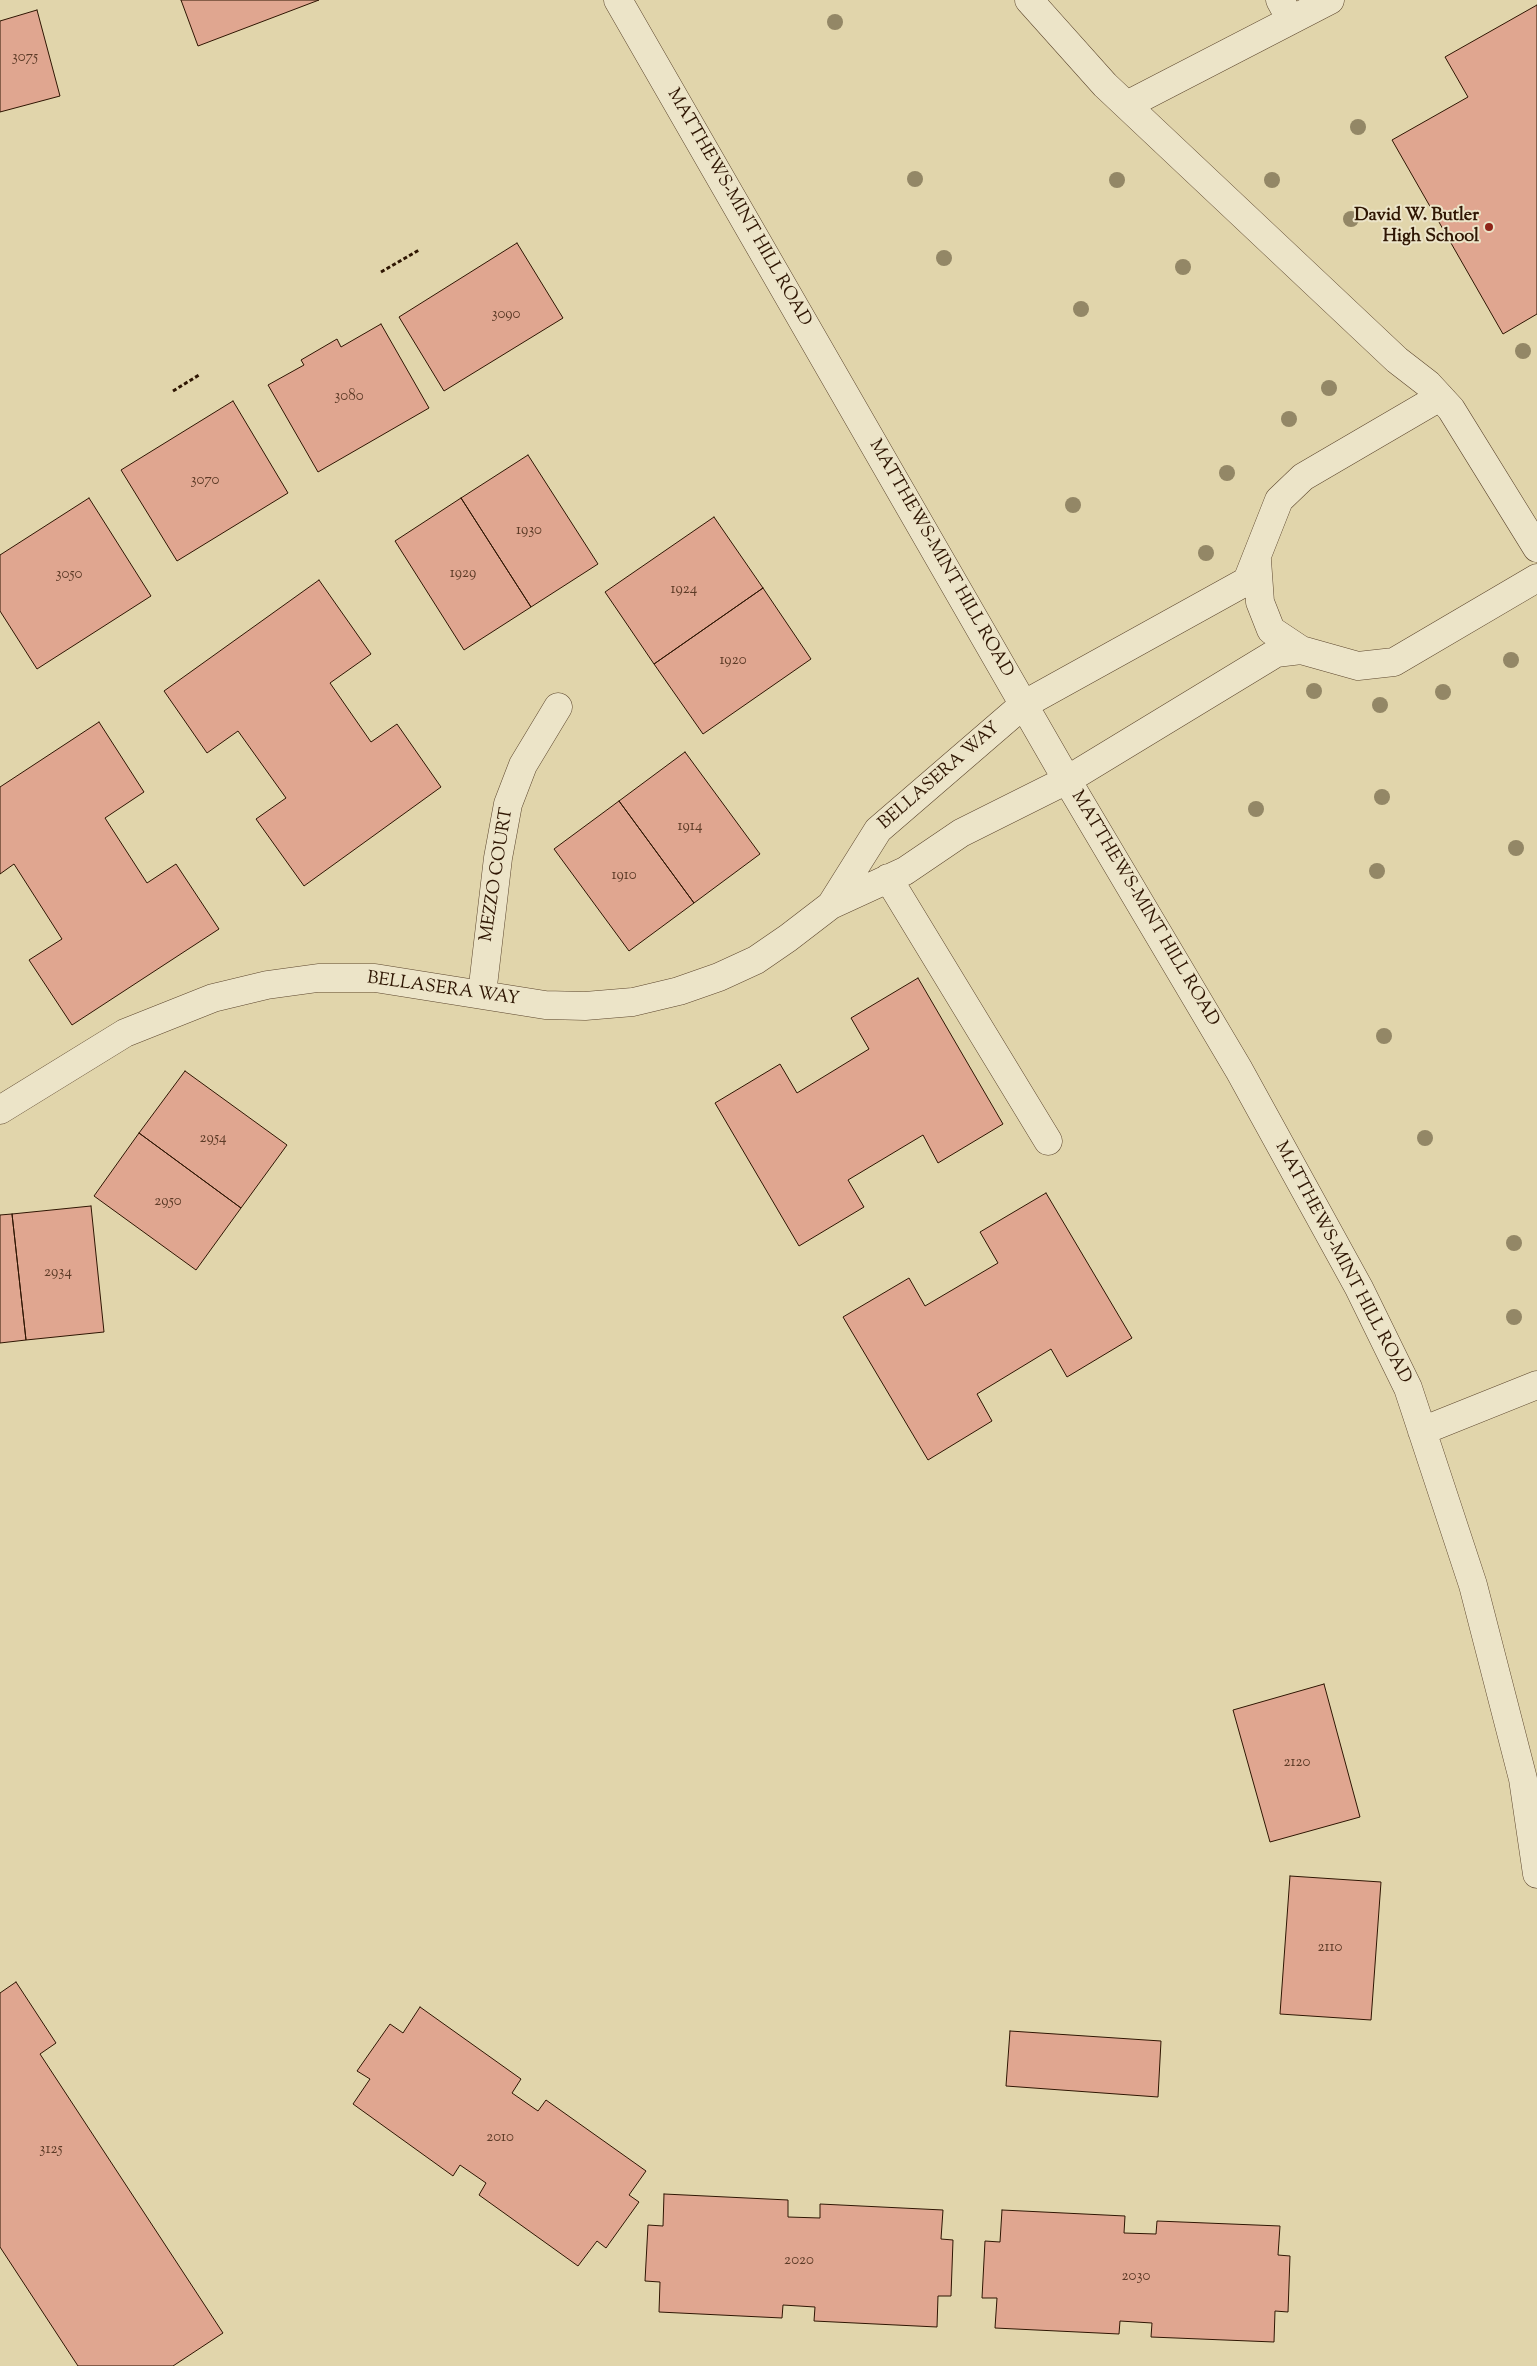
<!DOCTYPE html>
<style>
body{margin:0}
canvas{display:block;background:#e1d5ab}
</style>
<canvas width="1537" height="2366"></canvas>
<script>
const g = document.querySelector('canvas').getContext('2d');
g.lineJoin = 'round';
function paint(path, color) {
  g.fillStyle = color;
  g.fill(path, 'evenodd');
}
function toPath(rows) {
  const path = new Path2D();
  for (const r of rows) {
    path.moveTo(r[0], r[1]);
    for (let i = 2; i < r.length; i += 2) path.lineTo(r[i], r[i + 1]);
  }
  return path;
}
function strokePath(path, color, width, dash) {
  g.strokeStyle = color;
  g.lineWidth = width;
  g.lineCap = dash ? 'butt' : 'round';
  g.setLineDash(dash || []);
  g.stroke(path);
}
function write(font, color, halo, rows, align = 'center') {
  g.font = font + ' "Sorts Mill Goudy",serif';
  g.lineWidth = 4;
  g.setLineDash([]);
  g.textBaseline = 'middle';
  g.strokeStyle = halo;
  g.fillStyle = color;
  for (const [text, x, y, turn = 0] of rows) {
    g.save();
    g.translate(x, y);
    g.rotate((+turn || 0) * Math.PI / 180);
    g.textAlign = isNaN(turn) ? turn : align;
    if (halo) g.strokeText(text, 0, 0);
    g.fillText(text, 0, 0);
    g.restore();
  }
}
const building = toPath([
 [181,0,319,0,198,46,181,0],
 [1537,5,1537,314,1503,334,1392,140,1468,97,1445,57,1537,5],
 [37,10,60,96,0,112,0,21,37,10],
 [517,243,563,318,444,391,399,317,517,243],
 [381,324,429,408,318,472,268,385,304,365,301,360,337,339,341,347,381,324],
 [233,401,288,493,177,561,121,470,233,401],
 [528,455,598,564,531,607,461,498,528,455],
 [89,498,151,596,37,669,0,611,0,555,89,498],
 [461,498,531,607,464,650,395,541,461,498],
 [714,517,763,588,654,664,605,592,714,517],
 [319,580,371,654,330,683,371,742,397,724,441,787,304,886,256,819,286,798,238,731,207,753,164,691,319,580],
 [763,588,811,659,703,734,654,664,763,588],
 [99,722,144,792,105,818,147,883,176,864,219,929,72,1025,29,960,62,939,14,864,0,874,0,787,99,722],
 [685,752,760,854,694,903,619,801,685,752],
 [619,801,694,903,629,951,554,849,619,801],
 [918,978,1003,1124,938,1163,923,1135,848,1180,864,1207,799,1246,715,1103,780,1064,797,1093,869,1049,851,1018,918,978],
 [185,1071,287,1145,241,1208,139,1133,185,1071],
 [139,1133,241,1208,196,1270,94,1196,139,1133],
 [1046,1193,1132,1338,1067,1377,1051,1349,977,1394,992,1421,928,1460,843,1317,909,1278,925,1306,998,1263,980,1232,1046,1193],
 [91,1206,104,1332,26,1340,12,1214,91,1206],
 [12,1214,26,1340,0,1343,0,1215,12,1214],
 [1324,1684,1360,1817,1270,1842,1233,1710,1324,1684],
 [1290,1876,1381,1882,1371,2020,1280,2014,1290,1876],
 [16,1982,56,2043,40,2054,223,2333,173,2366,78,2366,0,2247,0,1993,16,1982],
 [420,2007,521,2079,512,2093,538,2111,546,2100,646,2171,629,2195,639,2202,606,2248,597,2241,578,2266,479,2195,486,2183,460,2165,453,2176,353,2104,370,2079,357,2071,390,2024,403,2033,420,2007],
 [1010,2031,1161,2041,1158,2097,1006,2086,1010,2031],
 [664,2194,788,2200,788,2217,820,2218,820,2204,943,2210,941,2239,953,2240,951,2296,938,2296,937,2327,814,2321,815,2307,783,2305,782,2318,659,2312,660,2282,645,2281,648,2225,663,2226,664,2194],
 [1002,2210,1125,2216,1124,2233,1156,2234,1157,2221,1280,2226,1278,2255,1290,2256,1288,2312,1275,2311,1274,2342,1151,2337,1152,2323,1120,2321,1119,2334,995,2328,997,2298,982,2298,985,2241,1000,2242,1002,2210]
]);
paint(building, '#e0a690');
strokePath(building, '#2f1603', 1);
const minor = toPath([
 [618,0,1067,780,1239,1070,1359,1288,1408,1388,1473,1585,1523,1779,1537,1874],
 [1029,0,1105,85,1397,360,1428,384,1440,397,1451,409,1537,548],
 [1280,0,1291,20],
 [1127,105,1330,0],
 [1440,397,1303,477,1279,500,1247,581,1023,705,878,830,831,905,905,871,961,833,1067,780,1276,653,1301,650,1358,666,1394,662,1537,578],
 [1257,560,1260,602,1271,630,1301,650],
 [888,878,1048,1141],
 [482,994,498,858,508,804,523,765,558,707],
 [0,1110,125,1033,213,998,267,985,318,978,375,978,545,1005,585,1006,633,1002,679,991,719,977,756,960,788,938,831,905],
 [1422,1431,1537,1385]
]);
strokePath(minor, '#5c462d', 29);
strokePath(toPath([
 [381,272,419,250],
 [173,391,199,375]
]), '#2f1603', 3, [4, 2.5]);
strokePath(minor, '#ece4c8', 28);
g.fillStyle = '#938766';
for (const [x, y] of [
 [835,22],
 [1358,127],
 [915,179],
 [1117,180],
 [1272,180],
 [1351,219],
 [944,258],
 [1183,267],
 [1081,309],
 [1523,351],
 [1329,388],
 [1289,419],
 [1227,473],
 [1073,505],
 [1206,553],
 [1511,660],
 [1314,691],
 [1443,692],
 [1380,705],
 [1382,797],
 [1256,809],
 [1516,848],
 [1377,871],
 [1384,1036],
 [1425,1138],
 [1514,1243],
 [1514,1317]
]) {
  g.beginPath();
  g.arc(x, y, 8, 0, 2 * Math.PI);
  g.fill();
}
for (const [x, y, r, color] of [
 [1489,227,5,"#8f2418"]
]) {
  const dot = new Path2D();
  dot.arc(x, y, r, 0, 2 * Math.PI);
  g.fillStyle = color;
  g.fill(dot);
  strokePath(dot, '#ece4c8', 2);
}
write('15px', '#5b3a26', null, [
 ["3075",25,58],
 ["3090",506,315],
 ["3080",349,397],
 ["3070",205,481],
 ["1930",529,531],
 ["1929",463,574],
 ["3050",69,575],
 ["1924",684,590],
 ["1920",733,661],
 ["1914",690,827],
 ["1910",624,876],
 ["2954",213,1139],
 ["2950",168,1202],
 ["2934",58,1273],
 ["2120",1297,1763],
 ["2110",1330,1948],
 ["2010",500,2138],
 ["3125",51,2150],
 ["2020",799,2261],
 ["2030",1136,2277]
]);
write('18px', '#2f1603', '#ece4c8', [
 ["MATTHEWS-MINT HILL ROAD",738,208,60],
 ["MATTHEWS-MINT HILL ROAD",940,559,60],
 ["BELLASERA WAY",940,777,-41],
 ["MEZZO COURT",498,875,-81],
 ["MATTHEWS-MINT HILL ROAD",1144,909,59],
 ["BELLASERA WAY",443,990,8],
 ["MATTHEWS-MINT HILL ROAD",1342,1263,62]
]);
write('bold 18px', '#2f1603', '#ece4c8', [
 ["David W. Butler",1479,217],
 ["High School",1479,238]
], 'right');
</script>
